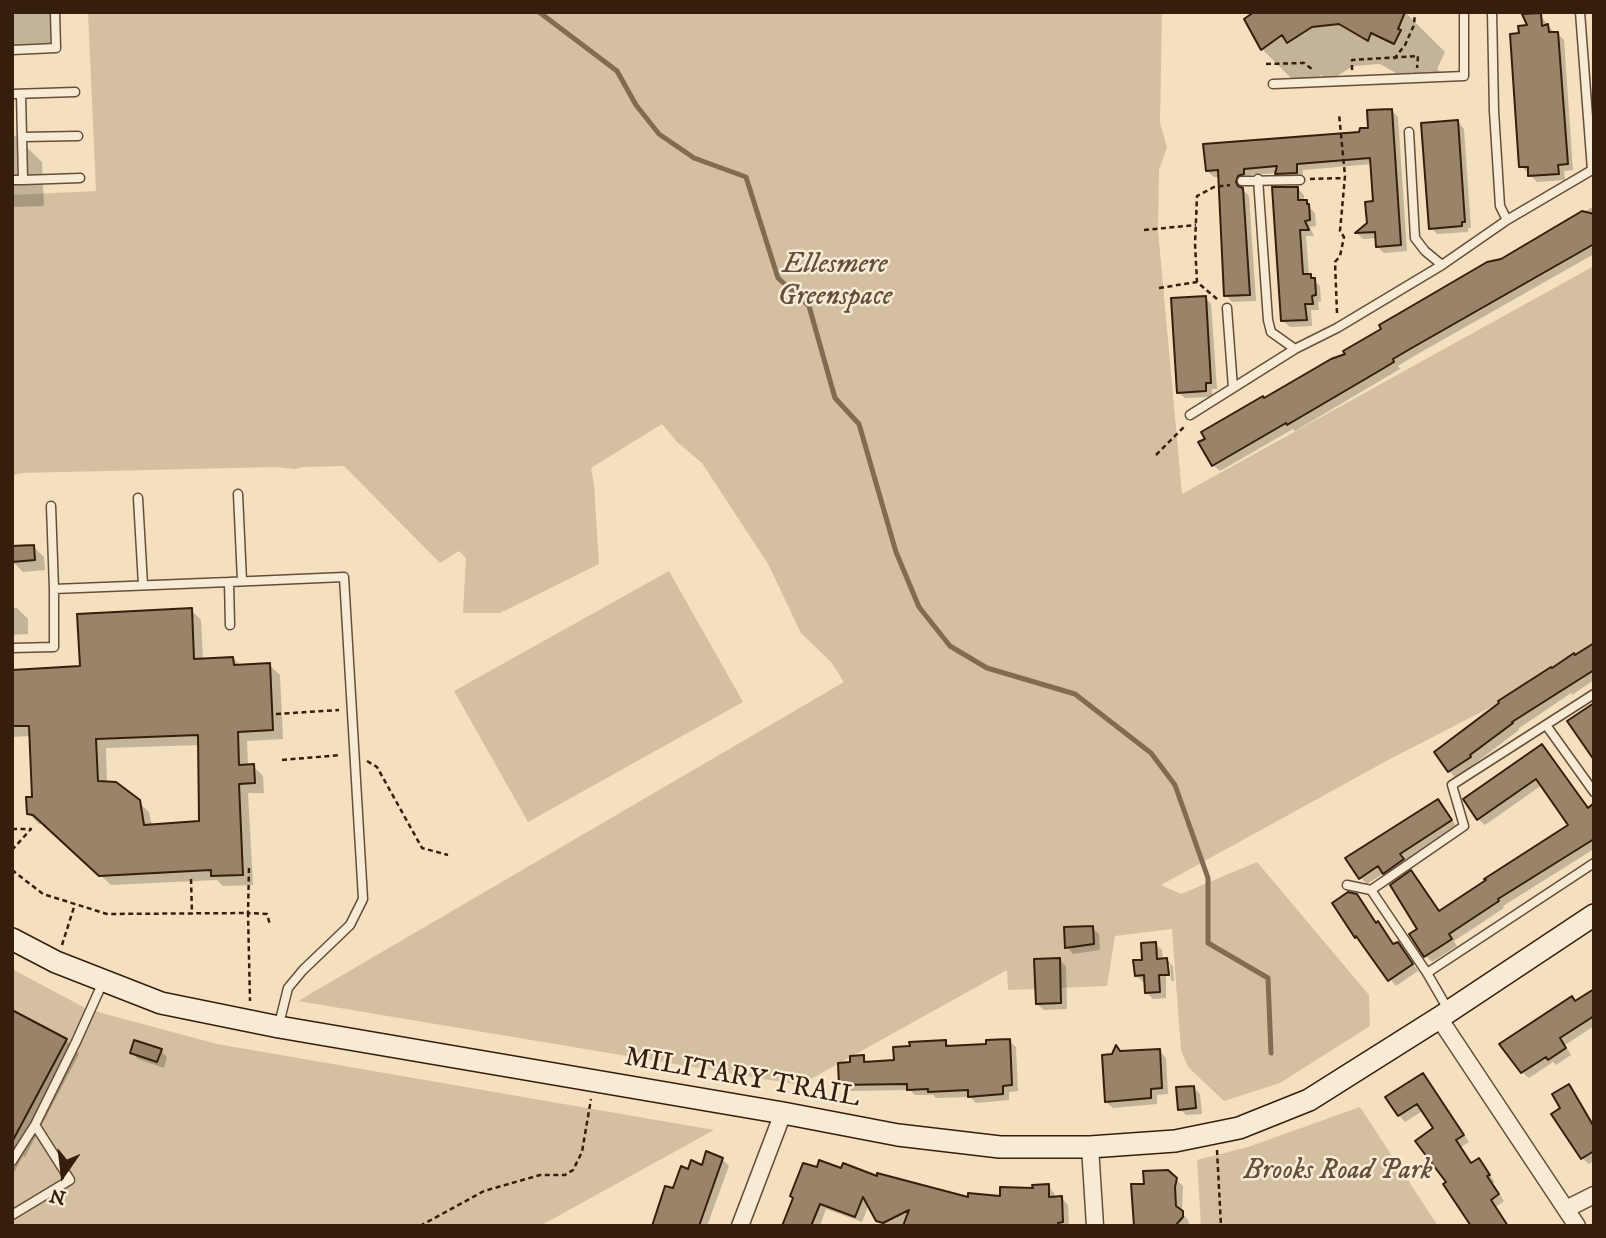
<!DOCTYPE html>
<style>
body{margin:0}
#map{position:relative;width:1606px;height:1238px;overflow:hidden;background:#f4e0bf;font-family:"IM FELL DW Pica",serif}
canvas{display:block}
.frame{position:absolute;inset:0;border:14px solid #361e0c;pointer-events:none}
.north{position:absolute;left:28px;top:1140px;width:70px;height:70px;-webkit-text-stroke:5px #f8ebd5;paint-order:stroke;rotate:194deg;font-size:19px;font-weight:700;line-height:28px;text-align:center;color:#361e0c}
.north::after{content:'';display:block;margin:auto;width:24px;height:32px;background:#361e0c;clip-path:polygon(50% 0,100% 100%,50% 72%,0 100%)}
</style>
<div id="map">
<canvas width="1606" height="1238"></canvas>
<div class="frame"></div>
<div class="north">N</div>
</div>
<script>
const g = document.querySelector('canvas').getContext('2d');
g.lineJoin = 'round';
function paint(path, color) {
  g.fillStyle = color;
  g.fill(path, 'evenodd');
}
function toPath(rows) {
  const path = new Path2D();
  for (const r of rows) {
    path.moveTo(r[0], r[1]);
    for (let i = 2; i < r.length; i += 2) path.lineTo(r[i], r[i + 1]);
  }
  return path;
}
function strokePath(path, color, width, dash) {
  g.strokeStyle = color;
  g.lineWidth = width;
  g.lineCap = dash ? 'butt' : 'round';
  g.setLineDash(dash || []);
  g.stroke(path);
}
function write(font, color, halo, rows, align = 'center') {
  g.font = font + ' "IM FELL DW Pica",serif';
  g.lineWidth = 5;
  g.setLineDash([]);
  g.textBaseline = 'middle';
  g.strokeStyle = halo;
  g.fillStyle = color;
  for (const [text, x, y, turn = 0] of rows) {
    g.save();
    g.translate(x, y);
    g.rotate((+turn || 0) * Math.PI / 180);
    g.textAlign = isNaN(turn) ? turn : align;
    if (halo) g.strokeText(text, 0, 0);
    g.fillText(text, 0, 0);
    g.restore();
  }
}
paint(toPath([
 [88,12,1162,12,1160,123,1167,147,1159,170,1158,230,1182,494,1594,266,1594,654,1390,759,1161,885,1181,894,1257,862,1369,995,1370,1026,1280,1083,1224,1101,1188,1067,1181,1050,1172,929,1115,936,1107,986,1008,990,1007,970,800,1085,298,1001,844,682,831,662,801,633,768,564,702,463,677,442,662,424,591,468,594,484,599,564,500,613,463,613,466,558,459,551,440,563,344,466,303,467,295,469,276,467,21,473,12,476,12,195,96,191],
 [669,571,743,702,528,822,454,691],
 [12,969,87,1009,217,1044,714,1130,540,1226,12,1226],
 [1360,1107,1438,1226,1201,1226,1197,1160,1248,1147]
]), '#d4bfa1');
paint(toPath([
 [12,12,57,12,58,50,12,47],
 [1258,12,1405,12,1445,52,1437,69,1440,72,1435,82,1411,72,1408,80,1380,64,1353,66,1328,82,1321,75,1302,89,1262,49],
 [1540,15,1555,34,1558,34,1564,40,1573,170,1564,171,1565,180,1537,182,1521,166,1521,35],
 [1391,110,1398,117,1407,251,1384,253,1377,246,1377,238,1363,239,1357,233,1369,224,1375,202,1373,164,1303,170,1303,179,1284,180,1276,173,1250,175,1250,181,1244,182,1242,189,1249,196,1256,301,1232,302,1226,295,1220,177,1214,177,1207,171,1361,134,1370,129],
 [1458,122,1464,129,1471,228,1468,228,1468,232,1437,234,1431,228],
 [12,133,42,162,44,206,12,207],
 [1297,188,1304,195,1304,202,1315,213,1316,226,1310,227,1314,236,1306,236,1309,276,1320,286,1321,301,1318,302,1319,310,1311,310,1312,326,1290,327,1283,321],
 [1594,206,1594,254,1416,355,1398,366,1400,369,1295,431,1293,429,1220,471,1213,465,1264,400,1347,355],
 [1205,298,1211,304,1217,389,1212,389,1212,397,1185,398,1178,392],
 [33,546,44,557,45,570,23,572,13,562],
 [12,608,17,608,28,619,28,634,12,635],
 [191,610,201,620,203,660,233,658,241,666,269,665,280,675,283,739,247,741,248,766,253,766,263,776,264,793,248,793,253,885,223,886,217,880,111,885,45,824,39,824,28,813,34,798,31,736,12,737,12,672,82,667],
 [200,745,201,823,152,826,149,812,138,802,107,783,106,748],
 [1594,646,1594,680,1572,695,1571,693,1518,729,1519,730,1456,778,1449,771,1552,670],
 [1542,746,1569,785,1594,813,1594,849,1503,906,1504,908,1454,941,1457,946,1432,962,1426,956,1419,929,1411,873,1440,913,1571,826,1542,785,1485,825,1478,819],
 [1438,801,1457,827,1406,861,1409,867,1391,879,1384,873,1367,884,1361,878],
 [1356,895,1395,946,1398,944,1404,951,1418,971,1396,986,1356,936,1334,904],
 [1092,928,1099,934,1100,950,1073,954,1067,947],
 [1155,944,1162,950,1163,960,1167,960,1173,966,1174,981,1171,981,1170,964,1166,964,1166,998,1153,999,1147,993,1146,981,1143,982,1136,975],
 [1060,960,1066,966,1067,1009,1044,1010,1037,1004],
 [1594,990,1594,1026,1565,1045,1571,1055,1556,1065,1553,1062,1529,1078,1522,1072,1576,1002],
 [12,1012,66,1040,79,1054,25,1157,23,1156,12,1176],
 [945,1041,951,1047,988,1046,1009,1041,1016,1047,1018,1091,1009,1092,1009,1100,976,1103,970,1097,936,1098,933,1095,915,1095,910,1090,847,1091,841,1084,852,1064,863,1057,869,1063,896,1062],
 [161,1051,167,1057,164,1068,138,1059,132,1053],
 [1160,1051,1166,1058,1168,1094,1157,1095,1157,1104,1113,1108,1106,1102,1121,1053],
 [1429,1082,1469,1142,1461,1147,1472,1165,1478,1160,1495,1182,1492,1183,1504,1201,1496,1207,1508,1226,1473,1226,1448,1183,1435,1129,1424,1110,1405,1122,1399,1115],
 [1193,1087,1200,1094,1202,1114,1186,1115,1180,1109],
 [1568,1087,1575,1093,1592,1121,1594,1120,1594,1161,1589,1164,1582,1158],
 [722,1159,729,1166,707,1226,653,1226,674,1191,689,1171],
 [1168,1172,1183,1186,1182,1213,1188,1220,1189,1224,1135,1226,1146,1186],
 [878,1179,969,1199,1001,1197,1048,1186,1054,1193,1055,1198,1062,1198,1068,1205,1069,1226,884,1226,869,1204,862,1222,826,1209,820,1226,784,1226,795,1198]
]), '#0003');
strokePath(toPath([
 [539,12,617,71,636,105,659,134,694,158,746,177,778,278,809,306,835,398,859,424,896,552,919,607,950,646,987,668,1075,694,1151,753,1175,785,1208,878,1208,943,1268,978,1271,1053]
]), '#816b53', 5);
const building = toPath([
 [1254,12,1405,12,1398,29,1401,30,1394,44,1371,33,1368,41,1339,24,1312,27,1287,43,1282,35,1261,50,1244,19,1254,12],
 [1541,13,1542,26,1548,24,1549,32,1558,32,1568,164,1558,165,1559,174,1528,176,1528,167,1519,167,1510,34,1519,33,1518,26,1527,25,1522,14,1541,13],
 [1392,109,1401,245,1376,247,1375,232,1355,233,1367,223,1365,202,1373,201,1370,158,1297,164,1297,173,1275,174,1277,166,1244,169,1244,174,1238,176,1236,182,1238,186,1243,188,1250,295,1224,296,1218,170,1206,171,1203,144,1359,132,1360,128,1368,128,1367,110,1392,109],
 [1458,120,1465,222,1462,222,1462,226,1429,229,1421,123,1458,120],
 [1272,187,1298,187,1298,200,1307,200,1307,204,1309,204,1310,220,1305,221,1309,230,1300,230,1303,274,1311,274,1311,278,1315,278,1316,295,1312,296,1313,304,1305,304,1307,320,1281,321,1272,187],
 [1582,211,1594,214,1594,244,1410,349,1393,359,1394,362,1384,368,1287,425,1286,423,1212,466,1198,442,1205,439,1201,432,1263,396,1264,398,1331,359,1345,354,1343,351,1381,329,1379,325,1398,314,1487,262,1501,259,1582,211],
 [1206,296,1211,383,1206,383,1206,391,1177,393,1171,298,1206,296],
 [34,545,35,560,12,562,12,546,34,545],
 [192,608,194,659,233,657,234,665,270,663,273,730,238,732,239,765,254,764,255,783,239,784,243,875,211,876,211,870,99,876,33,815,27,814,26,797,32,797,29,726,12,726,12,670,80,666,77,614,192,608],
 [198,735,199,821,144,825,140,800,116,782,98,781,96,739,198,735],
 [1594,643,1594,670,1512,722,1513,723,1470,755,1471,757,1448,772,1434,752,1499,703,1498,701,1551,667,1552,668,1574,653,1575,655,1594,643],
 [1594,703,1594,760,1567,721,1594,703],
 [1542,744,1588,808,1594,803,1594,839,1498,899,1499,901,1449,934,1452,939,1424,957,1409,934,1417,929,1390,885,1411,870,1439,911,1486,880,1484,879,1568,825,1536,779,1477,820,1463,799,1542,744],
 [1438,799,1452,820,1400,854,1404,859,1383,874,1378,866,1359,879,1345,858,1438,799],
 [1348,892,1357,894,1376,923,1378,921,1393,944,1398,942,1413,964,1388,981,1356,936,1355,938,1332,903,1348,892],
 [1093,926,1094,944,1065,948,1064,927,1093,926],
 [1156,942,1157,959,1167,958,1169,975,1159,975,1160,992,1145,993,1144,975,1135,976,1133,960,1142,960,1141,943,1156,942],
 [1060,958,1061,1003,1036,1004,1034,959,1060,958],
 [1594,989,1594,1016,1560,1038,1566,1048,1548,1060,1546,1057,1521,1073,1499,1044,1572,996,1575,1001,1594,989],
 [12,1010,67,1039,12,1142,12,1010],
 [1010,1039,1012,1085,1003,1086,1003,1094,968,1097,968,1090,928,1092,928,1089,907,1090,907,1084,839,1085,838,1063,850,1062,850,1056,864,1055,864,1062,894,1060,893,1047,910,1046,909,1042,946,1040,946,1046,986,1044,986,1040,1010,1039],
 [134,1040,162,1049,157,1062,130,1053,134,1040],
 [1116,1045,1120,1051,1160,1049,1162,1088,1151,1089,1151,1098,1105,1102,1102,1055,1112,1054,1116,1045],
 [1423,1073,1464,1135,1456,1140,1471,1163,1479,1158,1490,1175,1487,1176,1499,1194,1491,1200,1508,1226,1471,1226,1443,1184,1446,1182,1415,1141,1433,1128,1417,1104,1398,1116,1385,1097,1423,1073],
 [1569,1084,1594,1127,1594,1151,1581,1159,1551,1114,1560,1108,1552,1094,1569,1084],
 [1194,1086,1196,1108,1178,1110,1176,1087,1194,1086],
 [706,1151,723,1158,699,1226,652,1226,665,1186,673,1188,681,1166,688,1169,691,1160,702,1165,706,1151],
 [819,1160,841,1168,843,1163,877,1176,877,1173,968,1197,968,1193,1000,1196,1000,1187,1033,1188,1032,1185,1049,1184,1049,1197,1062,1196,1063,1222,1058,1223,1058,1226,903,1226,909,1210,883,1223,876,1221,863,1197,855,1217,820,1204,811,1226,782,1226,793,1198,790,1196,803,1163,817,1167,819,1160],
 [1168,1170,1177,1178,1175,1187,1176,1206,1183,1211,1183,1217,1175,1226,1134,1226,1131,1184,1144,1184,1143,1171,1168,1170]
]);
paint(building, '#998369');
strokePath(building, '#361e0c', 2);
const lane = toPath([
 [1492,12,1494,111,1500,206,1507,220],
 [12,50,56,48,55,12],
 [1273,84,1464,76,1464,12],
 [12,94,75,92],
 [21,94,23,180,80,178],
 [1409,132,1415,238,1425,251,1442,265],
 [22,137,78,136],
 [1258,179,1268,320,1271,332,1295,349],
 [12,180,23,180],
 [1242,181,1300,180],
 [1227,308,1233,388],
 [1190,415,1295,349,1337,328,1442,265,1507,220,1592,170,1580,12],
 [238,494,242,581],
 [138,498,143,585],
 [51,506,54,589],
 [230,625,229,582,344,577,363,899,350,925,303,970,288,988,279,1024],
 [12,648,54,647,54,589,229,582],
 [1546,725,1594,792],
 [1347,885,1371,890,1427,973,1449,1011],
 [1371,890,1464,826,1452,785,1594,694],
 [1427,973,1594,863],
 [12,1161,35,1125,76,1042,103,982],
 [12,1215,70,1180,35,1125]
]);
const street = toPath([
 [1439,1018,1577,1226],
 [1090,1147,1095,1226],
 [1566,1209,1594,1195],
 [740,1226,783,1113]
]);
const secondary = toPath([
 [12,939,56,962,161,1003,279,1027,783,1113,898,1135,1000,1147,1090,1147,1175,1141,1239,1128,1309,1100,1439,1018,1594,915]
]);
strokePath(lane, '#664e39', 11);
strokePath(street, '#664e39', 19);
strokePath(secondary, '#361e0c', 24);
strokePath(toPath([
 [1394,59,1405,45,1414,25,1415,12],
 [1266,64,1304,63,1313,70],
 [1352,70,1352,60,1418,56,1417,68],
 [1310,179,1345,178],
 [1144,230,1196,225],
 [1159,288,1197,282],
 [1217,299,1197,282,1195,244,1197,196,1214,187,1230,185],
 [1337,313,1335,262,1340,256,1344,237,1340,231,1345,176,1339,114],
 [1156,455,1186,425],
 [276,714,339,710],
 [282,760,341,755],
 [367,761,377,767,422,848,448,855],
 [12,829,31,829,12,850],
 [249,868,248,913,267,914,270,925],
 [12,870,43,894,107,914,248,913,250,1001],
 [191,879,192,914],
 [62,945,75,904],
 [1217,1150,1221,1226],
 [420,1226,484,1191,540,1175,565,1175,573,1170,582,1152,591,1099]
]), '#361e0c', 2.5, [5, 3.5]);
strokePath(lane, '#f8ebd5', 8);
strokePath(street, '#f8ebd5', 16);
strokePath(secondary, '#f8ebd5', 21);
write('italic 28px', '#654e39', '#f8ebd5', [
 ["Ellesmere",835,266],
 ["Greenspace",835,298],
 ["Brooks Road Park",1338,1172]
]);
write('28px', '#361e0c', '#f8ebd5', [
 ["MILITARY TRAIL",742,1079,10]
]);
</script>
